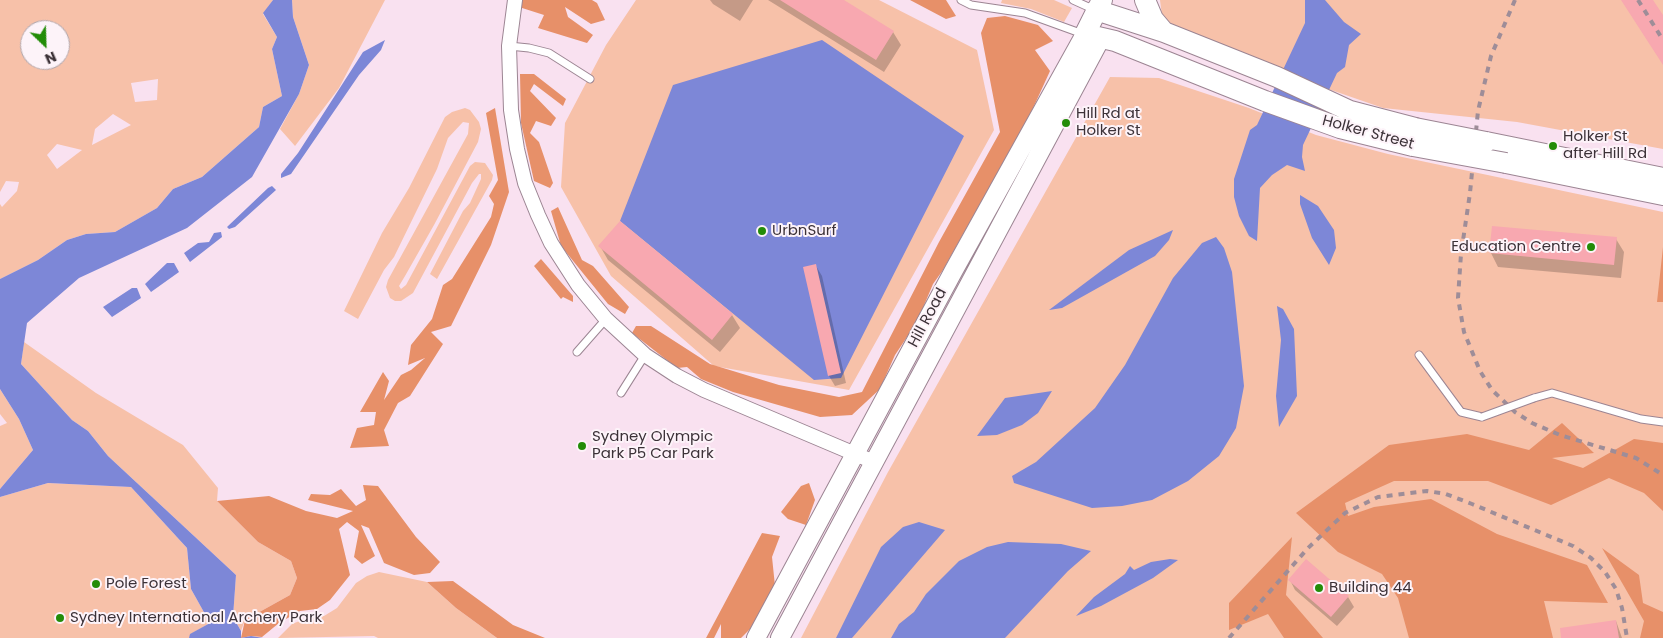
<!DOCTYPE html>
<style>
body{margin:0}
#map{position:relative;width:1663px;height:638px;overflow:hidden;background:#f9e1f0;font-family:Poppins,sans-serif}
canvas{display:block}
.north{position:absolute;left:20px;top:20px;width:50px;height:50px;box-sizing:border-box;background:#fdf3f9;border:1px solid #b0a6ac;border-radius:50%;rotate:156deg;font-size:14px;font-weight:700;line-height:20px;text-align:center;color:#3c3238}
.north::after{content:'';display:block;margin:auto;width:18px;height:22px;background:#238c08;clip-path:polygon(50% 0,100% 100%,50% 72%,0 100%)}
</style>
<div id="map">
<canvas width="1663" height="638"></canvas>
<div class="north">N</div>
</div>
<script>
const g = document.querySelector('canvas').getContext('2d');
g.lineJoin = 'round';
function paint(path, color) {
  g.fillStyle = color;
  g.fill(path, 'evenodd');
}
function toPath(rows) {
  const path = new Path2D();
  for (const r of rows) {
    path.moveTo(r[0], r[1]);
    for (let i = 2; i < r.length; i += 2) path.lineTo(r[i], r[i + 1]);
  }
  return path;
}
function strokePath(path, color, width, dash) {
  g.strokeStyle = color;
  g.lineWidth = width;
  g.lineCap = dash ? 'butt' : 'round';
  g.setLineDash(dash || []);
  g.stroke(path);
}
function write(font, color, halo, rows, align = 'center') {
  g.font = font + ' Poppins,sans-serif';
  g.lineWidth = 4;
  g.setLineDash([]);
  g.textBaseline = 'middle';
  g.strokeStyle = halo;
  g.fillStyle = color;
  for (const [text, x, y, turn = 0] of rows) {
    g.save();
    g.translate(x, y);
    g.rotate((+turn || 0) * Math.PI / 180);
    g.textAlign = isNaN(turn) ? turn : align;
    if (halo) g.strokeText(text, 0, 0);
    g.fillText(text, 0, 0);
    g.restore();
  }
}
paint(toPath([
 [0,0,273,0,263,14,277,37,272,49,282,96,263,107,259,127,202,177,173,189,157,208,115,232,86,234,67,240,38,260,0,279,0,204,2,207,17,191,19,182,6,181,0,192],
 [30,30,60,30,60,60,30,60],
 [158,79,157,100,135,102,131,83],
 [113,114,131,125,92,145,95,129],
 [57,144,82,150,57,169,47,155],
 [292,0,385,0,339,88,295,146,280,129,299,94,309,65,293,17],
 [636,0,879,0,977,50,994,130,849,390,714,366,611,276,561,187,565,123,606,45],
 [1002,0,1054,0,1072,8,1064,22,1031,9,1001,3],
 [1160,0,1663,0,1663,149,1517,122,1383,108,1164,32],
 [1110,77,1159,78,1249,108,1316,135,1388,154,1663,212,1663,638,801,638,888,472],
 [465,108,470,110,479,122,481,129,478,142,434,225,405,276,399,286,401,289,406,285,470,166,475,162,485,163,493,175,492,180,437,279,430,274,463,211,470,203,481,179,481,174,479,174,472,183,413,293,401,301,395,301,390,298,386,287,388,280,468,134,469,123,463,122,448,138,437,169,394,257,384,270,358,319,344,311,382,233,409,188,445,117,452,112],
 [24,342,96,393,183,445,218,488,217,501,258,542,291,561,297,578,290,595,245,620,241,631,233,617,236,575,108,456,88,431,72,420,21,364],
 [0,389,19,419,33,450,0,489,0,426,7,423,0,414],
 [48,483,131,487,187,548,191,589,210,623,191,634,189,638,0,638,0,497],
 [379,572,427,582,456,608,497,638,378,638,374,636,278,638,292,624,307,618,324,616,337,608,356,583,367,576]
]), '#f7c1a9');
paint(toPath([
 [521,0,592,0,597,3,605,20,591,24,565,7,568,17,593,35,587,43,538,28,544,15,519,7],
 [910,0,946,0,956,16,946,19],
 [1005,16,1038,25,1053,41,1035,50,1050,71,1029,117,943,270,933,284,917,322,895,355,880,389,852,415,820,417,733,392,701,379,687,367,677,368,632,333,636,326,651,326,710,364,779,385,839,397,862,392,939,242,1000,132,981,33,987,18],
 [520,74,534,74,566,99,563,106,534,84,530,91,556,118,551,126,536,121,530,133,539,142,553,183,550,188,534,181,521,123],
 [495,108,509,192,491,245,451,326,431,332,443,344,410,396,398,403,384,430,389,446,350,448,357,428,374,425,376,412,360,412,383,372,389,381,384,400,401,375,411,370,425,358,408,365,411,345,432,319,443,285,452,279,491,217,494,204,489,196,498,180,486,113],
 [558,207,582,260,593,266,629,307,625,314,608,304,561,246,551,211],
 [1663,247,1663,302,1657,302],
 [541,259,573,296,573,302,563,297,561,299,534,266],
 [1562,423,1594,453,1552,458,1583,468,1634,439,1663,443,1663,511,1644,493,1609,478,1551,505,1488,481,1394,481,1345,503,1348,516,1374,507,1431,499,1497,534,1587,565,1608,603,1544,601,1553,638,1409,638,1398,598,1382,574,1338,552,1296,513,1389,445,1467,434,1529,450],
 [809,483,815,500,806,525,788,519,781,512,801,486],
 [363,485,378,486,416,537,440,562,430,573,414,575,384,563,369,528,361,525,375,556,362,564,354,557,359,531,347,522,339,529,350,575,330,600,317,609,300,611,279,623,262,637,251,636,241,638,245,620,290,595,297,578,291,561,258,542,217,501,269,496,306,511,337,518,353,511,308,500,311,494,330,495,341,489,356,506,366,500],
 [762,533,780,536,772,557,775,586,752,627,741,638,721,638,721,624,714,638,706,638],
 [1292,537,1286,595,1323,638,1284,638,1268,614,1229,630,1229,603],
 [1602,548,1639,575,1643,603,1663,612,1663,638,1640,638,1644,621],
 [453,581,513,625,545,638,497,638,456,608,427,582]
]), '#e79069');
paint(toPath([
 [273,0,292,0,293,17,309,65,299,94,252,177,187,228,79,278,27,323,21,364,72,420,88,431,108,456,236,575,233,617,241,631,241,638,251,636,263,638,189,638,190,634,210,623,191,589,187,548,131,487,48,483,0,497,0,489,33,450,19,419,0,389,0,279,38,260,67,240,86,234,115,232,157,208,173,189,202,177,259,127,263,107,282,96,272,49,277,37,263,13],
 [1305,0,1325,0,1344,22,1361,34,1349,45,1345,67,1337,73,1303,145,1302,157,1305,171,1287,165,1272,175,1260,188,1257,241,1249,236,1239,216,1234,197,1234,179,1250,130,1257,125,1305,23],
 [385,40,381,50,359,75,291,174,281,178,281,174,298,153,363,52],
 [822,40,964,136,841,378,814,380,620,221,673,85],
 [272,186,276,190,235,227,229,229,227,227,268,188],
 [1300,195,1318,206,1334,230,1336,248,1329,265,1312,238,1300,204],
 [1173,230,1169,240,1155,256,1062,308,1049,310,1129,250],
 [221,232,222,237,190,262,184,253,198,243,209,242,214,233],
 [1216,237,1224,248,1232,272,1244,386,1236,428,1219,456,1188,481,1152,500,1122,506,1092,508,1014,483,1012,476,1036,462,1095,408,1125,365,1173,278,1202,243],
 [167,263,174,263,179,272,151,292,145,284],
 [132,288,137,288,141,298,112,317,103,307],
 [1277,306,1283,309,1294,329,1297,396,1279,427,1276,396,1281,340],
 [1052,391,1038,413,1022,425,997,435,977,436,1005,398],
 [919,522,945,530,852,638,836,638,881,547,903,527],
 [1008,542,1061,544,1091,551,1068,571,1005,638,891,638,899,624,914,612,926,594,959,561,987,547],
 [1170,559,1178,560,1153,578,1101,606,1076,616,1094,597,1125,574,1130,566,1134,570,1151,562]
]), '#7d87d7');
paint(toPath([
 [710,0,753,0,740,21,713,4],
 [768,0,842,0,893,32,901,45,884,72],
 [1493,227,1616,239,1624,252,1621,278,1498,267,1491,253],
 [600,246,732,315,740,328,720,352,608,260],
 [816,266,822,276,846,383,835,386,829,376,804,268],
 [1307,561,1348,597,1354,607,1337,626,1295,590,1290,580],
 [1616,621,1622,638,1562,638]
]), '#0003');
paint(toPath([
 [780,0,844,0,894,31,876,60],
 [1621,0,1653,0,1663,15,1663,65],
 [620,221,733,314,712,340,598,246],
 [1492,226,1617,237,1614,265,1489,253],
 [816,264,841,373,828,376,803,267],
 [1306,559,1349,596,1331,617,1288,580],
 [1616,620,1619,638,1561,638,1560,628]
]), '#f8a8b0');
const service = toPath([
 [961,0,971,5,1025,13,1083,34],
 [1073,0,1095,10],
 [509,46,529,48,549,53,590,79],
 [577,352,606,319],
 [1419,355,1461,412,1482,417],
 [621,393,645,355],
 [1534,398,1552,393,1641,419,1663,422]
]);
const minor = toPath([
 [515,0,509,46,511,110,517,149,525,183,538,215,551,243,578,285,606,319,645,355,677,376,704,390,874,462]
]);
const tertiary = toPath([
 [756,638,954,270,1085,34],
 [780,638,1101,38]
]);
const secondary = toPath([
 [1102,0,1085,34,1115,41,1265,101,1340,128,1413,146],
 [1145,0,1153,19,1164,32],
 [1096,10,1164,32,1277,77,1350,111,1415,128],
 [1486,142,1663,178],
 [1506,163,1663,195]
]);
strokePath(service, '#9c8593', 9);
strokePath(minor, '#9c8593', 16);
strokePath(tertiary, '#9c8593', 20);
strokePath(secondary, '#9c8593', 22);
strokePath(service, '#fff', 7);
strokePath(minor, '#fff', 14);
strokePath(tertiary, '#fff', 18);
strokePath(secondary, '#fff', 20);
strokePath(toPath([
 [1515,0,1491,56,1478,111,1470,193,1461,254,1458,298,1464,332,1480,371,1492,390,1515,412,1532,423,1560,435,1636,458,1663,475],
 [1638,0,1663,40],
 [1229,638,1308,548,1345,513,1378,497,1427,491,1446,494,1472,504,1573,546,1591,558,1605,572,1616,589,1622,608,1627,638]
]), '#9e8d98', 4, [6, 6]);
const serviceBridge = toPath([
 [1482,417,1534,398]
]);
const secondaryBridge = toPath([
 [1415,128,1486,142],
 [1413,146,1506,163]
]);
strokePath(serviceBridge, '#9c8593', 9, []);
strokePath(secondaryBridge, '#9c8593', 22, []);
strokePath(serviceBridge, '#fff', 7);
strokePath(secondaryBridge, '#fff', 20);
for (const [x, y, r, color] of [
 [1066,123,5,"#238c08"],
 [1553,146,5,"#238c08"],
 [762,231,5,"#238c08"],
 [1591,247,5,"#238c08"],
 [582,446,5,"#238c08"],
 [96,584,5,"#238c08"],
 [1319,588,5,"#238c08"],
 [60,618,5,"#238c08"]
]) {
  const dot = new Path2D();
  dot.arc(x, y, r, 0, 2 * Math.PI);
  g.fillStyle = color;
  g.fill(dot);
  strokePath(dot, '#fdf3f9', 2);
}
write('15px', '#3c3238', '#fdf3f9', [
 ["Hill Rd at",1076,114],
 ["Holker St",1076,131],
 ["Holker St",1563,137],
 ["after Hill Rd",1563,154],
 ["UrbnSurf",772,231],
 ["Education Centre",1581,247,"right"],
 ["Sydney Olympic",592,437],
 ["Park P5 Car Park",592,454],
 ["Pole Forest",106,584],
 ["Building 44",1329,588],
 ["Sydney International Archery Park",70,618]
], 'left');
write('15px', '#3c3238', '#fdf3f9', [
 ["Holker Street",1368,133,15],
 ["Hill Road",928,318,-62]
]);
</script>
